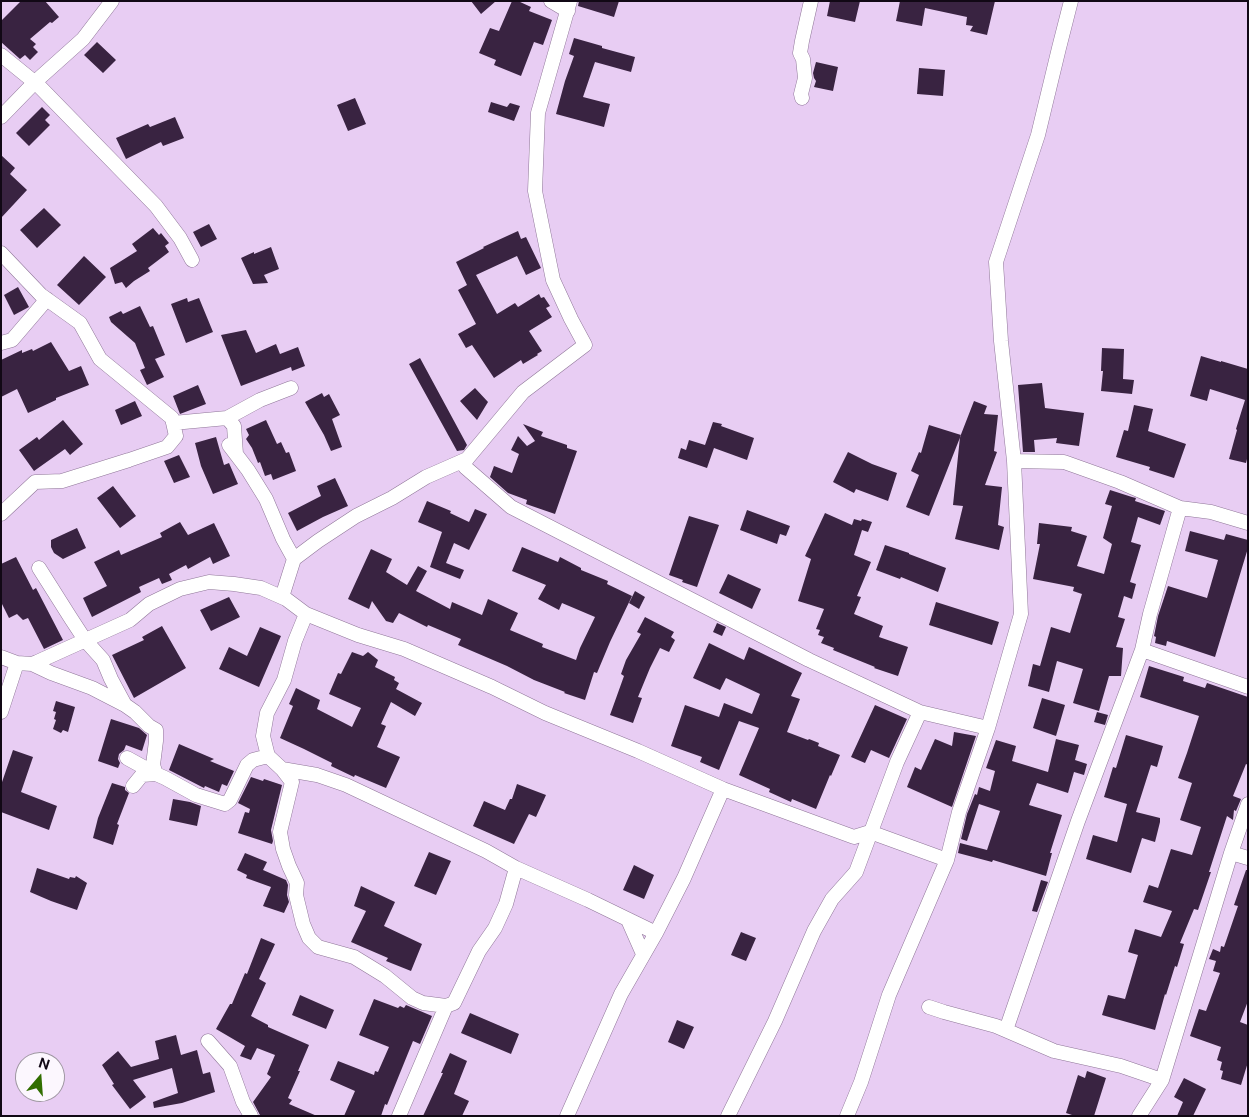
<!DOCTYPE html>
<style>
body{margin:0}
#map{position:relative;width:1249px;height:1117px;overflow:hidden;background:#e8cdf3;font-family:"Public Sans",sans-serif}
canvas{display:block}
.frame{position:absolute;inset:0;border:2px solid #110815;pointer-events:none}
.north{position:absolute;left:15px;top:1052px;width:50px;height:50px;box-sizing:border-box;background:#fcf7fe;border:1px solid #9e97a1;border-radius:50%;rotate:18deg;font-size:14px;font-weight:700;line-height:20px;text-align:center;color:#110815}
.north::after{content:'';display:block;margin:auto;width:18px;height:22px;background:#316e00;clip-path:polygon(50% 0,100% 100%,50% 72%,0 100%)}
</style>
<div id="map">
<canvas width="1249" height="1117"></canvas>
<div class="frame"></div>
<div class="north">N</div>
</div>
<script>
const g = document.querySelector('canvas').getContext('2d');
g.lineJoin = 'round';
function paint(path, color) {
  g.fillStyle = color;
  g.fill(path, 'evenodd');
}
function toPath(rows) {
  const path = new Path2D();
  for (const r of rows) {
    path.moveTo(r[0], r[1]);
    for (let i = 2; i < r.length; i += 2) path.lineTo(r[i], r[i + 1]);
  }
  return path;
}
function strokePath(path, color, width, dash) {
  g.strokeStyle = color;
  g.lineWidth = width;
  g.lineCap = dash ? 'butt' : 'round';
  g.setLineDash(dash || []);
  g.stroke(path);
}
paint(toPath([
 [21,1,45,1,59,17,52,23,50,22,30,39,36,44,33,47,38,52,30,60,25,55,20,59,1,42,1,21],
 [471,1,496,1,481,14],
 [512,1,518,1,531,7,529,11,552,20,543,45,534,42,521,76,494,65,496,60,479,53,490,28,499,31],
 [579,1,619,1,614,17,578,6],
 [830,1,860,1,855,22,827,16],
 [900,1,995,1,987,35,970,31,973,26,966,25,967,17,925,8,922,26,896,21],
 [574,38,602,46,602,48,635,57,631,72,595,62,583,97,610,104,604,127,556,114,565,81,574,56,569,54],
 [97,42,116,60,103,73,84,55],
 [816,62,838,67,833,91,814,87,816,81,814,78,813,73],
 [919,68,945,70,943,96,917,94],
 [355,98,366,124,348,131,337,105],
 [491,102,507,107,510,103,520,106,514,121,488,112],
 [42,107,50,115,45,120,50,125,29,146,16,133],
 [175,117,184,138,163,146,161,142,126,159,116,138,148,124,150,127],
 [1,155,15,168,10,174,27,190,1,218],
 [44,208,61,225,37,248,20,230],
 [209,224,217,239,201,247,193,232],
 [153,228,159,235,161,233,169,243,165,246,169,252,148,268,150,271,134,281,126,288,122,282,115,284,110,268,137,251,132,244],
 [518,231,521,239,526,237,541,268,526,275,517,256,476,275,497,314,515,303,518,307,539,294,541,298,544,297,550,306,546,308,552,317,529,331,542,351,537,354,538,355,523,364,521,360,494,378,472,345,466,348,458,334,476,324,458,290,467,285,456,262,484,248,483,247],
 [271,247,279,269,264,275,268,283,253,284,241,258,254,252,254,254],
 [84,256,106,277,79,305,57,285],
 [18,287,29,307,14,315,4,295],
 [187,298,188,302,199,298,213,332,186,343,171,304],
 [140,306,150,327,153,326,165,355,155,359,164,377,147,385,140,370,145,368,135,343,111,322,109,317,121,311,123,314],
 [246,330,256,353,276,344,280,354,298,347,305,366,292,371,291,367,241,386,221,335],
 [51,342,69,371,81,366,89,385,56,398,56,400,28,413,17,389,1,397,1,360,22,350,22,353,32,349,33,351],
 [1102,348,1124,349,1123,379,1134,380,1132,394,1101,391,1103,371,1101,371],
 [1201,356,1221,362,1221,361,1248,369,1248,455,1246,463,1229,459,1237,430,1236,429,1245,400,1210,389,1207,401,1190,396],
 [420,358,467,445,464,450,457,451,409,364],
 [1042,383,1045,408,1084,413,1079,446,1056,443,1057,438,1034,440,1035,452,1023,452,1018,385],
 [198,385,206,404,180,414,173,396],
 [475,388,488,402,477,420,460,401],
 [322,393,324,397,329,394,340,415,332,419,342,447,331,451,324,435,305,402],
 [135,401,142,416,121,425,115,410],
 [974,401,987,406,984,414,998,415,994,451,997,452,985,485,1002,487,998,525,1004,527,999,550,955,539,963,506,953,505,960,437],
 [1134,405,1153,409,1148,431,1186,444,1174,478,1149,470,1150,467,1116,457,1124,430,1128,431],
 [63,420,83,444,70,455,65,449,34,471,19,450,37,437,39,440],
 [266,420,277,444,281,442,286,453,289,452,296,471,273,480,271,474,265,476,260,462,258,463,252,448,246,439,249,435,246,429],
 [713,422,722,424,721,426,754,438,747,460,714,448,707,468,678,458,681,448,686,450,689,440,705,445],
 [523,424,543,432,541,436,567,445,567,448,577,451,555,514,526,504,527,500,508,493,490,477,494,466,512,473,519,454,511,450,518,436,527,446,535,441],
 [929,425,961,435,929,516,906,507,919,475,911,471,919,452,921,453],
 [216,437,224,465,229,463,238,484,213,494,201,466,195,443],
 [848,452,872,464,897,473,888,501,856,489,854,493,833,482],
 [179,455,190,477,174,483,164,461],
 [335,478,348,506,323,517,297,531,288,513,321,496,317,486],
 [113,486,136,516,120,528,97,498],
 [1110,490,1132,497,1136,498,1135,501,1165,511,1160,525,1138,517,1131,542,1141,545,1130,582,1136,584,1132,599,1124,596,1118,617,1125,619,1116,647,1123,648,1121,676,1109,676,1099,711,1073,703,1083,669,1057,661,1049,692,1028,686,1033,664,1040,666,1051,627,1070,633,1082,594,1073,591,1074,587,1033,579,1040,544,1037,544,1039,523,1072,527,1071,531,1087,536,1077,566,1104,574,1112,544,1103,538,1112,506,1105,504],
 [427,501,451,511,450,513,469,522,475,509,487,514,469,550,454,543,446,563,464,570,460,579,430,567,442,532,418,522],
 [747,510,790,526,786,536,780,534,777,544,740,530],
 [825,513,852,525,854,519,861,521,862,519,872,522,868,532,862,530,854,555,871,562,857,596,861,597,854,614,883,626,879,637,908,647,898,676,874,668,875,667,833,650,834,648,821,643,824,637,818,635,820,630,816,629,824,609,798,601,811,559,805,556],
 [689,516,719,525,697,587,682,582,683,580,669,575],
 [180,522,188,535,214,523,230,556,213,564,210,557,188,569,186,565,169,574,172,580,162,584,159,578,139,587,141,592,92,617,83,598,107,586,94,562,119,550,121,555,162,537,160,533],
 [77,528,86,548,63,559,54,553,51,547,51,540],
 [1190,531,1224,540,1226,534,1248,540,1248,548,1215,657,1167,641,1166,646,1155,643,1156,637,1154,636,1158,616,1168,586,1207,598,1218,560,1185,551],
 [885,545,909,553,909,554,946,568,938,592,901,577,900,579,876,570],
 [522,547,558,562,560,557,581,568,581,570,608,581,607,584,632,596,610,642,597,673,594,672,585,700,564,693,565,692,534,680,507,666,458,645,461,639,428,625,427,627,399,613,393,623,386,621,372,601,369,609,348,599,371,549,392,559,386,572,407,585,418,566,427,571,416,591,450,609,452,602,482,615,488,599,518,613,510,630,543,644,542,647,576,660,580,648,595,617,562,603,559,610,538,599,546,585,512,571],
 [16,557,33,590,36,588,63,640,44,649,28,618,23,620,17,614,9,618,1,602,1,564],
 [728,574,761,589,752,609,719,593],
 [635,591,645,597,639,609,629,603],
 [229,597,240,617,211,631,200,610],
 [936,602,999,622,992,645,929,625],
 [645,617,674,632,671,637,675,640,669,652,660,648,650,668,638,697,642,698,633,723,610,715,624,676,621,674,626,660,641,634,637,632],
 [717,623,726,627,722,636,713,632],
 [162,626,186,668,134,698,112,655,144,640,142,637],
 [260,627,281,636,259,687,219,669,229,647,247,656],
 [709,643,744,660,749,647,802,673,791,696,800,699,787,732,808,740,809,739,819,743,818,746,840,755,831,776,830,775,816,809,792,799,791,802,769,792,770,789,739,775,759,728,739,721,719,770,700,762,702,757,671,746,685,705,719,717,724,703,752,714,760,694,726,678,720,690,693,678],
 [352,652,363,656,368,652,378,660,375,667,395,677,394,680,399,683,396,689,422,703,415,716,391,702,381,724,386,726,377,747,400,757,386,788,355,775,354,777,331,766,332,763,304,749,280,738,293,706,289,704,296,688,320,700,317,709,352,727,361,708,329,694,338,673,341,674],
 [1149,666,1184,677,1183,681,1205,688,1207,683,1248,697,1248,765,1246,764,1233,796,1241,799,1236,811,1234,810,1233,820,1227,816,1209,872,1211,872,1198,910,1194,909,1180,943,1184,944,1177,967,1175,966,1166,995,1165,994,1155,1030,1102,1015,1108,995,1125,999,1138,955,1128,952,1135,929,1161,937,1172,911,1143,902,1149,885,1158,888,1171,849,1192,855,1201,827,1180,820,1192,783,1178,778,1187,753,1199,716,1140,697],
 [1042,698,1065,705,1056,736,1033,728],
 [56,701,75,707,68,732,63,730,61,733,53,729,56,720,54,719,56,712,53,711],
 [875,705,907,719,889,758,871,750,865,763,851,757],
 [1097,712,1108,715,1105,725,1094,722],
 [111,719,139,728,147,735,142,751,126,745,124,750,119,754,118,759,120,763,118,768,98,761],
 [954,732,976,736,952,807,907,787,915,767,921,770,935,739,952,746],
 [1126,735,1163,746,1157,767,1151,765,1136,812,1160,818,1160,822,1155,842,1142,838,1131,873,1086,859,1093,835,1117,842,1127,804,1104,797,1113,767,1116,768],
 [1056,739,1079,745,1075,760,1087,764,1084,775,1074,772,1068,793,1037,783,1029,805,1062,815,1050,853,1052,853,1046,876,993,860,992,862,958,853,960,843,987,850,1000,811,979,804,967,841,961,839,967,814,975,794,977,795,979,787,990,791,995,771,986,768,996,740,1016,746,1012,761,1048,772],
 [179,744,214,759,210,761,234,771,227,786,222,784,219,792,205,786,204,788,169,770],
 [13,750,33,757,21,792,57,806,49,830,1,812,1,785],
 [251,777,263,781,264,779,282,785,271,830,273,841,272,844,238,833,245,812,249,813,250,809,238,803],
 [112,783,125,787,125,790,129,793,117,824,119,825,113,845,93,838,98,818],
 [517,784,546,795,536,817,529,814,514,844,473,826,484,801,505,810,510,799,512,799],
 [173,799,190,802,201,806,197,826,169,820],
 [429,852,451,861,436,895,414,886],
 [245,853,267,862,263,870,286,880,288,885,287,895,289,902,284,913,263,906,271,887,246,878,247,875,237,870],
 [634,865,654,875,644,899,623,890],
 [37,868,69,879,70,877,75,878,76,876,87,883,77,910,51,901,30,892],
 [1246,870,1248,870,1248,1001,1240,1022,1248,1025,1248,1062,1241,1085,1221,1079,1223,1071,1220,1070,1222,1062,1217,1060,1221,1047,1190,1036,1199,1009,1206,1011,1220,973,1213,971,1216,961,1209,959,1213,949,1220,952,1221,946,1224,947,1238,906,1234,905],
 [1041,880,1048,882,1037,912,1032,911],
 [361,886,395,902,384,926,422,944,411,971,386,961,388,958,351,942,366,911,354,906],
 [741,932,756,938,746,961,731,955],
 [261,938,275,944,259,979,266,983,251,1016,268,1025,268,1027,309,1045,298,1071,300,1071,288,1098,292,1100,289,1104,317,1116,260,1115,253,1102,271,1077,267,1074,275,1055,257,1048,251,1060,240,1056,245,1046,216,1029,230,1004,232,1004,245,973,247,974],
 [300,995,334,1010,326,1029,292,1015],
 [374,999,398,1008,400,1006,404,1008,406,1005,432,1016,420,1044,413,1041,387,1105,385,1104,381,1116,344,1116,355,1091,330,1080,338,1061,374,1075,375,1071,378,1072,389,1047,359,1035],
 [470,1013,519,1034,511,1054,461,1033],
 [677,1020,694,1027,684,1049,668,1042],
 [176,1035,181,1055,197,1050,203,1074,210,1072,215,1092,182,1103,154,1108,153,1102,178,1093,172,1068,133,1080,146,1097,130,1109,112,1085,114,1084,102,1065,118,1051,131,1067,159,1059,155,1041],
 [450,1053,467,1061,454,1094,469,1101,462,1116,423,1116,443,1073,441,1073],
 [1087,1071,1106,1078,1094,1116,1075,1116,1066,1113,1078,1075,1085,1078],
 [1184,1078,1206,1089,1193,1116,1177,1116,1183,1102,1174,1097]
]), '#392341');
const minor = toPath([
 [551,1,568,11],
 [570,1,538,113,535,191,553,280,571,319,585,345,523,392,467,459,465,462,465,467,511,507,809,660,920,712,988,728],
 [1,55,38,85,156,206,180,238,192,260],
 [802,98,801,94,805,78,803,59,800,53,802,41,811,1],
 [1,117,35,82,83,39,112,1],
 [1,253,41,295,80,323,100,359,172,418,176,436,167,447,129,460,62,481,35,482,1,514],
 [1,343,12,340,47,299],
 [173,423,227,418],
 [229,445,248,470,266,499,283,539,294,559],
 [236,454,234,426,227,418,260,400,291,388],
 [1014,461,1064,462,1120,482,1180,508,1211,512,1248,523],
 [39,568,70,617,85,640,103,660,111,679,125,705],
 [282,597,294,559,318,541,356,516,392,498,426,477,467,459],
 [306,614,295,641,284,680,267,713,263,736,268,756,282,769,317,775,346,785,486,851,516,868,588,900,656,933],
 [1142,650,1248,687],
 [1,657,17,663,32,664,37,662,130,620,149,604,180,589,209,582,234,584,261,588,286,599,306,614,358,635,404,649,492,687,545,713,638,751,723,789,854,837,870,832,947,860],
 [32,664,51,673,92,688,125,705,135,712,149,726,156,730,156,741,153,765,156,774,165,778,196,795,225,804,230,800,247,765,253,760,268,756],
 [1,712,17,663],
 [127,758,156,774,142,775,133,786],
 [282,769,292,782,280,832,283,849,289,866,297,883,296,895,303,924,309,938,318,947,354,957,385,976,412,998,423,1003,446,1006,399,1116],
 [1231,853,1248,858],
 [628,920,643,954],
 [446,1006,454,1003,479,951,495,928,506,904,516,868],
 [929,1007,944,1012,996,1026,1054,1051,1121,1066,1162,1080,1231,853,1248,804],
 [1006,1030,1078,821,1142,650,1150,614,1180,508],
 [208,1041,230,1066,243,1102,251,1116],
 [567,1116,621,994,656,933,684,878,723,789],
 [728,1116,775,1021,814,931,832,899,856,872,897,762,920,712],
 [847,1116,861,1082,889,995,947,860,959,812,988,728,1021,614,1014,461,1001,341,996,262,1038,135,1059,48,1071,1],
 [1139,1116,1162,1080]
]);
strokePath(minor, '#8f7698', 15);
strokePath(minor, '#fff', 14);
</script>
